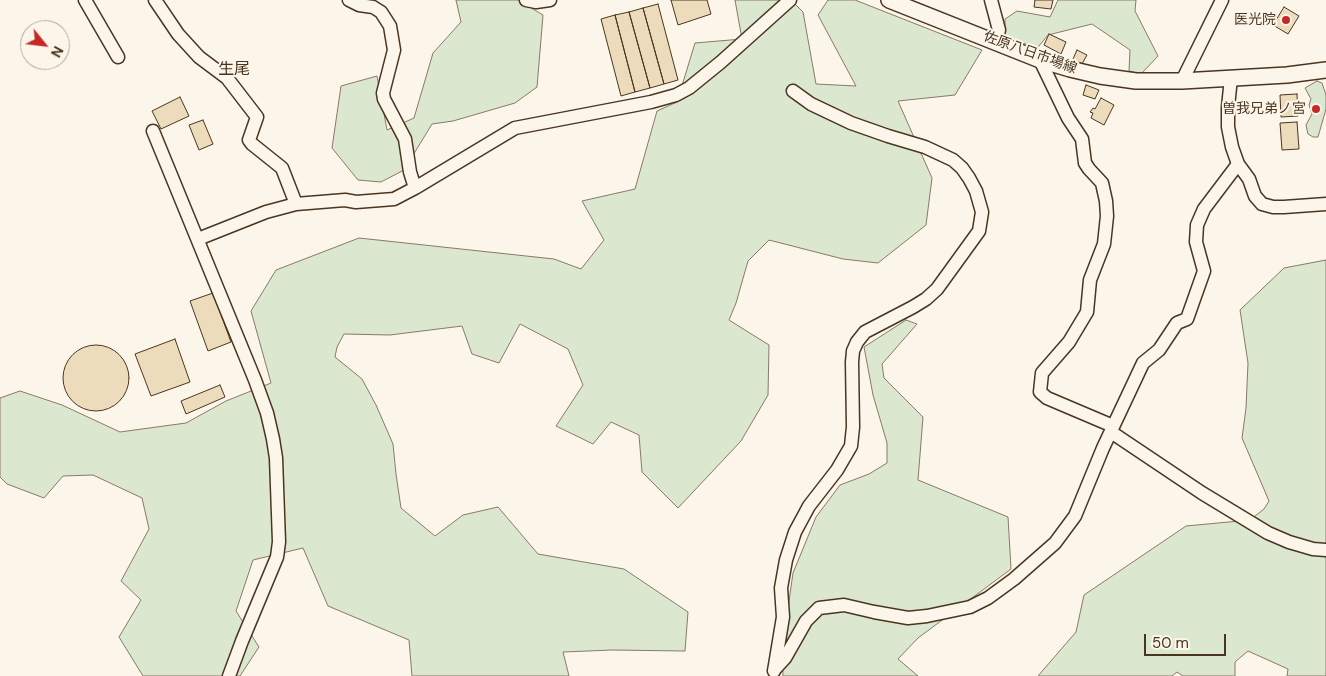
<!DOCTYPE html>
<meta charset="utf-8">
<style>
body{margin:0}
#map{position:relative;width:1326px;height:676px;overflow:hidden;background:#fbf6e9;font-family:"DM Sans",sans-serif}
canvas{display:block}
.north{position:absolute;left:20px;top:20px;width:50px;height:50px;box-sizing:border-box;background:#fbf6e9;border:1px solid #b4a999;border-radius:50%;rotate:119deg;font-size:14px;font-weight:700;line-height:20px;text-align:center;color:#4a3520}
.north::after{content:'';display:block;margin:auto;width:18px;height:22px;background:#c62828;clip-path:polygon(50% 0,100% 100%,50% 72%,0 100%)}
.scale{position:absolute;left:1144px;top:634px;width:82px;height:22px;box-sizing:border-box;border:2px solid #4a3520;border-top:0;padding-left:6px;font-size:15px;line-height:18px;white-space:nowrap;color:#4a3520;-webkit-text-stroke:4px #fbf6e9;paint-order:stroke}
</style>
<div id="map">
<canvas width="1326" height="676"></canvas>
<div class="north">N</div>
<div class="scale">50 m</div>
</div>
<script>
const g = document.querySelector('canvas').getContext('2d');
g.lineJoin = 'round';
function paint(path, color) {
  g.fillStyle = color;
  g.fill(path, 'evenodd');
}
function toPath(rows) {
  const path = new Path2D();
  for (const r of rows) {
    if (r.length === 3) {
      path.moveTo(r[0] + r[2], r[1]);
      path.arc(r[0], r[1], r[2], 0, 2 * Math.PI);
      continue;
    }
    path.moveTo(r[0], r[1]);
    for (let i = 2; i < r.length; i += 2) path.lineTo(r[i], r[i + 1]);
  }
  return path;
}
function strokePath(path, color, width, dash) {
  g.strokeStyle = color;
  g.lineWidth = width;
  g.lineCap = dash ? 'butt' : 'round';
  g.setLineDash(dash || []);
  g.stroke(path);
}
function write(font, color, halo, rows, align = 'center') {
  g.font = font + ' "DM Sans","Noto Sans JP",sans-serif';
  g.lineWidth = 4;
  g.setLineDash([]);
  g.textBaseline = 'middle';
  g.strokeStyle = halo;
  g.fillStyle = color;
  for (const [text, x, y, turn = 0] of rows) {
    g.save();
    g.translate(x, y);
    g.rotate((+turn || 0) * Math.PI / 180);
    g.textAlign = isNaN(turn) ? turn : align;
    if (halo) g.strokeText(text, 0, 0);
    g.fillText(text, 0, 0);
    g.restore();
  }
}
const green = toPath([
 [456,0,518,0,543,15,537,87,515,103,453,121,432,124,404,170,381,182,358,180,332,148,341,86,377,76,387,130,414,118,433,53,461,22,456,0],
 [735,0,791,0,803,12,816,84,856,86,818,15,828,0,855,0,982,50,955,95,898,101,932,178,926,225,878,263,843,259,769,240,748,261,736,303,729,320,769,345,768,395,741,441,678,508,642,472,639,435,611,422,593,444,556,426,583,385,568,349,520,324,499,363,472,354,462,326,390,335,344,334,337,347,335,357,362,379,376,405,393,444,396,474,401,508,435,536,463,515,498,507,538,554,624,569,688,612,685,651,612,650,563,652,569,676,412,676,409,640,328,606,303,548,253,560,236,611,259,647,240,676,143,676,119,637,141,600,121,581,149,529,142,498,93,475,63,476,44,498,7,484,0,477,0,398,20,391,62,405,120,432,186,423,226,401,271,383,251,311,276,270,359,238,554,259,581,269,604,240,582,201,635,189,657,111,677,102,695,43,742,39,735,0],
 [1058,0,1136,0,1135,11,1158,56,1141,74,1129,71,1130,50,1092,24,1048,35,1038,47,1005,39,1005,19,1017,11,1050,17,1058,0],
 [1317,81,1322,83,1326,95,1326,109,1318,137,1313,137,1308,134,1306,125,1312,114,1309,105,1311,99,1305,88,1317,81],
 [1326,260,1326,676,1287,676,1288,669,1248,651,1235,662,1235,676,1183,676,1177,672,1172,676,1038,676,1076,632,1084,595,1186,526,1250,520,1264,509,1269,501,1242,438,1246,408,1248,363,1240,310,1284,268,1326,260],
 [906,320,917,324,882,364,884,378,923,417,918,480,1008,517,1011,569,918,638,898,659,918,676,783,676,782,650,793,573,816,517,840,485,869,474,887,463,887,443,873,395,864,347,906,320]
]);
paint(green, '#dce7d0');
strokePath(green, '#887966', 1);
const building = toPath([
 [671,0,707,0,711,14,678,25,671,0],
 [1035,0,1053,0,1051,9,1034,7,1035,0],
 [658,4,678,80,664,84,643,8,658,4],
 [1284,7,1299,16,1288,34,1273,25,1284,7],
 [643,8,664,84,650,88,629,12,643,8],
 [629,12,650,88,635,92,615,15,629,12],
 [615,15,635,92,621,96,601,19,615,15],
 [1049,34,1066,42,1061,54,1044,45,1049,34],
 [1077,50,1087,55,1082,64,1073,59,1077,50],
 [1086,85,1099,90,1095,99,1083,95,1086,85],
 [1297,94,1298,116,1281,117,1280,95,1297,94],
 [180,97,189,116,161,129,152,111,180,97],
 [1101,98,1114,105,1104,125,1091,118,1093,113,1090,112,1093,108,1095,109,1101,98],
 [203,120,213,144,199,150,189,125,203,120],
 [1297,122,1299,149,1282,150,1280,123,1297,122],
 [213,293,231,342,208,351,190,301,213,293],
 [175,339,190,382,151,396,135,354,175,339],
 [96,378,33],
 [220,385,225,397,186,414,181,401,220,385]
]);
paint(building, '#ecdcbc');
strokePath(building, '#4a3520', 1);
const minor = toPath([
 [85,0,118,57],
 [155,0,178,34,199,57,227,78,257,117,249,140,252,144,282,168,296,204],
 [349,0,359,5,373,7,381,12,390,26,394,50,383,93,384,99,405,139,410,172,415,188],
 [526,0,536,2,550,0],
 [991,0,999,30,996,42],
 [1040,60,1068,118,1082,139,1085,163,1089,169,1102,183,1106,201,1107,216,1104,244,1090,280,1087,312,1069,342,1042,373,1040,392,1047,398,1113,426],
 [1182,81,1222,0],
 [153,131,255,380,267,413,273,439,276,458,279,542,277,557,242,641,229,676],
 [1238,164,1249,179,1255,196,1262,204,1273,207,1284,207,1326,204],
 [198,239,266,212,296,204,345,200,356,202,394,199,415,188,515,128,651,102,676,95,689,88,721,62,790,0],
 [1111,432,1202,493,1268,533,1289,542,1313,549,1326,550],
 [774,670,785,658,806,621,819,608,844,605,874,612,908,618,927,616,970,607,988,598,1014,579,1055,543,1075,516,1103,448,1143,363,1159,350,1177,323,1187,319,1204,271,1196,242,1197,225,1204,209,1238,164,1232,147,1228,127,1228,107,1231,78],
 [774,671,783,617,781,588,786,560,795,532,809,506,837,470,851,446,853,427,852,362,853,351,857,342,865,332,913,307,926,299,937,289,979,231,982,212,976,191,969,178,962,168,953,160,925,147,888,136,851,123,811,104,793,91]
]);
const major = toPath([
 [889,0,1040,60,1070,69,1100,76,1136,81,1182,81,1287,75,1326,70]
]);
strokePath(minor, '#4a3520', 15);
strokePath(major, '#4a3520', 18);
strokePath(minor, '#fbf6e9', 12);
strokePath(major, '#fbf6e9', 15);
for (const [x, y, r, color] of [
 [1286,20,5,"#c62828"],
 [1316,109,5,"#c62828"]
]) {
  const dot = new Path2D();
  dot.arc(x, y, r, 0, 2 * Math.PI);
  g.fillStyle = color;
  g.fill(dot);
  strokePath(dot, '#fbf6e9', 2);
}
write('14px', '#4a3520', '#fbf6e9', [
 ["医光院",1276,20],
 ["曽我兄弟ノ宮",1306,109]
], 'right');
write('14px', '#4a3520', '#fbf6e9', [
 ["佐原八日市場線",1030,53,20]
]);
write('16px', '#4a3520', '#fbf6e9', [
 ["生尾",234,70]
]);
</script>
